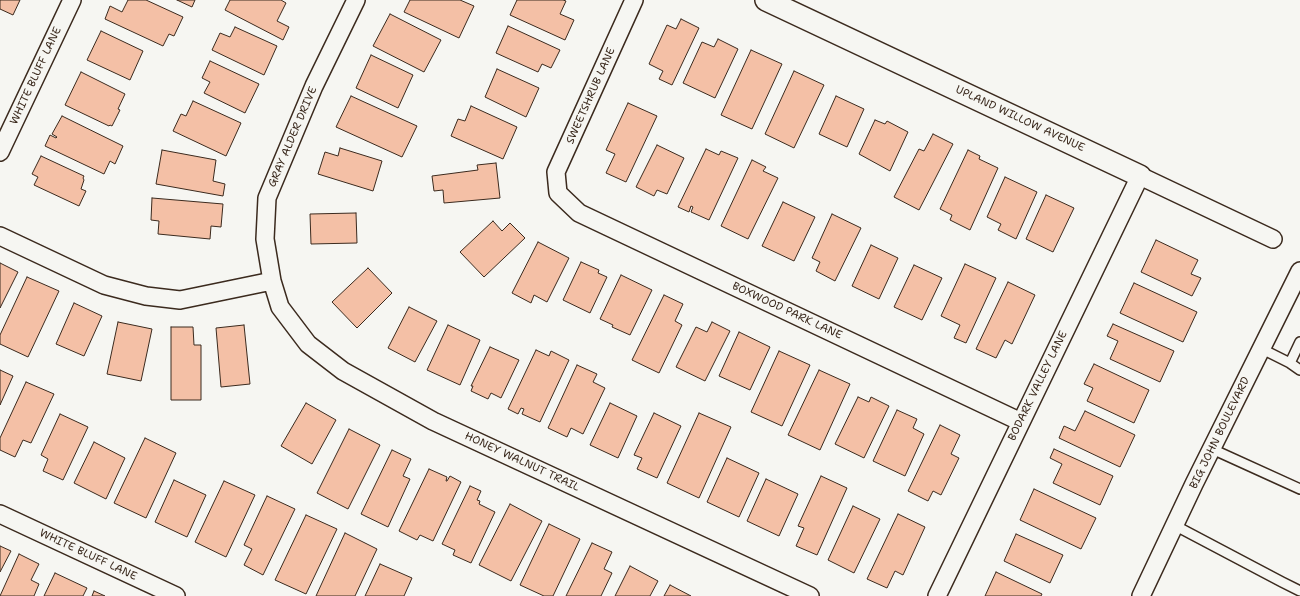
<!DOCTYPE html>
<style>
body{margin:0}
canvas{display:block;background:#f6f6f2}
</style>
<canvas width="1300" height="596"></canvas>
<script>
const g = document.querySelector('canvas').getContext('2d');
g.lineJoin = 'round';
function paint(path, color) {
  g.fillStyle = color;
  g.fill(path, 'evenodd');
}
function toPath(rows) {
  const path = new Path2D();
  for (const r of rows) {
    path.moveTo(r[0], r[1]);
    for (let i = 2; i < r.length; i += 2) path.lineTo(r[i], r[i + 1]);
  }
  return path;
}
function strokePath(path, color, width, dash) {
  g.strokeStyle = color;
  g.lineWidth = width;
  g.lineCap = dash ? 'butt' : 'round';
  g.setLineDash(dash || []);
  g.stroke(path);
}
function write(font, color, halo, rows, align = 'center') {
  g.font = font + ' "Shantell Sans",sans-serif';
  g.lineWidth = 3;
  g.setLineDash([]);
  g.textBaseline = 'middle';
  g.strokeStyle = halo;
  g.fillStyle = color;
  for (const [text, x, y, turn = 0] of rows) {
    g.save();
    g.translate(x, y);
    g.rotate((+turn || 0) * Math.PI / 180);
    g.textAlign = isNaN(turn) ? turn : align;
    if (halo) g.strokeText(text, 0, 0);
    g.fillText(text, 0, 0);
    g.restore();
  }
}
const building = toPath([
 [0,0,20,0,13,15,0,9,0,0],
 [128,0,146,0,183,17,174,36,169,34,163,46,105,19,110,6,122,12,128,0],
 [177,0,195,0,192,7,177,0],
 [230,0,281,0,286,3,277,21,289,27,283,40,225,10,230,0],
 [410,0,460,0,474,6,459,38,404,12,410,0],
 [517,0,563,0,566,1,560,14,574,20,565,40,510,15,517,0],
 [390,14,441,40,424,72,373,46,390,14],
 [681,19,699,28,672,85,659,79,663,71,649,64,667,25,676,29,681,19],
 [508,26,560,50,551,68,542,64,538,72,496,53,508,26],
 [235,27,277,46,264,75,212,50,220,33,230,37,235,27],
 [101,31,143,51,130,80,87,60,101,31],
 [718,39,738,49,715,98,683,83,702,42,714,47,718,39],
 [751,50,782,64,752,129,721,115,751,50],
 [371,55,413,75,398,108,356,88,371,55],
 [210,61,259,84,245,113,204,93,210,82,202,78,210,61],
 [497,69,539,88,526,117,485,97,497,69],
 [794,71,824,85,794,148,765,134,794,71],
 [81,72,125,94,118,109,120,110,112,126,110,125,109,126,65,105,81,72],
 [351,96,417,126,402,157,336,127,351,96],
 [836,96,864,109,847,147,819,134,836,96],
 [193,101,241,123,226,156,173,131,181,114,186,116,193,101],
 [628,103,657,116,626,182,606,173,615,154,606,150,628,103],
 [471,106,517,127,503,159,451,136,458,119,465,121,471,106],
 [62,116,123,146,115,164,110,161,104,174,45,146,50,135,56,138,57,137,52,134,62,116],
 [875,120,885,124,887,121,908,132,890,171,859,154,875,120],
 [933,134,953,144,919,210,894,197,919,149,924,151,933,134],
 [657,145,684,158,667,194,657,190,654,196,636,187,657,145],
 [340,148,382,161,373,191,318,174,325,152,338,156,340,148],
 [706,149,719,155,721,151,738,158,709,220,691,212,693,207,691,206,689,212,678,207,706,149],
 [162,150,216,160,213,181,225,184,223,196,156,184,162,150],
 [968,150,980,156,979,159,998,168,970,230,950,220,952,215,940,209,968,150],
 [41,156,84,176,83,178,84,180,81,189,86,191,79,206,34,185,38,177,32,174,41,156],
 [752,160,766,167,763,171,778,178,748,239,721,226,752,160],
 [496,163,500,198,444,203,443,190,434,191,432,176,478,170,477,165,496,163],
 [1005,177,1037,192,1016,239,998,230,1001,224,987,217,1005,177],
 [1046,195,1074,208,1053,252,1026,239,1046,195],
 [152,198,223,204,221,227,211,226,210,239,158,234,159,221,151,220,152,198],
 [783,202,815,217,794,261,762,246,783,202],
 [356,213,357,243,311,244,310,214,356,213],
 [832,214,861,228,835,281,816,271,820,262,812,258,832,214],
 [493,221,502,231,510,223,525,238,484,277,460,252,493,221],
 [1156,240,1198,260,1191,274,1201,278,1192,296,1141,272,1156,240],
 [538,242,569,258,547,302,534,295,531,303,512,293,538,242],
 [871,245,898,258,879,299,852,286,871,245],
 [581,262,599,270,598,273,607,277,590,313,563,300,581,262],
 [0,263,18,272,0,308,0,263],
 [965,264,996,278,966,343,954,338,960,325,941,316,965,264],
 [914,265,942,278,922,320,894,307,914,265],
 [368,268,392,293,357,328,332,302,368,268],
 [621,275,652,290,630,335,612,327,613,325,600,319,621,275],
 [27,277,59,291,28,357,0,344,0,335,27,277],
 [1008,282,1035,295,1012,344,1005,340,996,358,976,349,1008,282],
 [1134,283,1197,312,1183,342,1120,313,1134,283],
 [664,295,683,304,675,321,682,325,659,373,632,360,664,295],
 [74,303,102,316,84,356,56,344,74,303],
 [409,307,437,321,415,362,388,348,409,307],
 [118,322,152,329,141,381,107,374,118,322],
 [712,322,730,331,705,381,676,367,696,327,707,332,712,322],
 [1113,324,1174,351,1160,382,1110,359,1118,341,1107,336,1113,324],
 [244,325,250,384,221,387,216,328,244,325],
 [448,325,480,340,460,385,427,370,448,325],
 [171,327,193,327,194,345,201,345,201,400,171,400,171,327],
 [739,332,770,347,750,390,719,376,739,332],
 [490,347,519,360,501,398,491,393,488,399,471,391,473,386,471,386,490,347],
 [536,350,549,356,551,351,569,360,540,422,522,414,524,409,521,408,518,414,508,409,536,350],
 [779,351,810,365,782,426,751,412,779,351],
 [1094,364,1149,390,1134,423,1087,401,1093,388,1084,384,1094,364],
 [577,365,597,374,593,382,605,388,583,434,571,428,567,437,548,428,577,365],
 [0,370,13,376,0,405,0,370],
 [819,370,850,384,820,450,788,435,819,370],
 [26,382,54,394,31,443,23,440,15,457,0,450,0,438,26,382],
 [858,397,869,402,871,397,889,406,864,458,835,444,858,397],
 [306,403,336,420,312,464,281,446,306,403],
 [610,403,637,416,618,458,590,445,610,403],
 [897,410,917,419,913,428,924,434,905,476,873,461,897,410],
 [1085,411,1135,435,1120,467,1059,438,1064,426,1075,431,1085,411],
 [654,413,681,426,657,478,637,469,642,458,634,455,654,413],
 [699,413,731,427,699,498,667,483,699,413],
 [60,414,88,427,63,480,43,471,48,459,41,455,60,414],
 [940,425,960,435,951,454,959,458,941,495,933,491,928,501,908,491,940,425],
 [349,429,380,445,348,509,317,493,349,429],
 [145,438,176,453,146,518,114,503,145,438],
 [94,442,125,458,106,499,74,483,94,442],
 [1054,449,1113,476,1100,505,1053,483,1062,464,1050,458,1054,449],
 [392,450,411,459,403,476,410,479,388,527,361,514,392,450],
 [727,458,759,473,739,517,707,502,727,458],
 [429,469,447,477,446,481,447,481,450,476,461,482,433,541,420,535,417,540,399,531,429,469],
 [821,476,847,488,817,555,796,546,804,528,798,526,821,476],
 [766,479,798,494,779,536,747,521,766,479],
 [174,480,206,495,187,537,155,522,174,480],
 [224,481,255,495,226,557,195,542,224,481],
 [470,486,481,491,477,500,480,501,479,504,495,512,471,563,453,555,455,550,442,544,470,486],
 [1034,489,1096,518,1081,549,1020,520,1034,489],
 [267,496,295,509,263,575,244,565,252,549,244,545,267,496],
 [510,504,542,521,511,581,479,565,510,504],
 [853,506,880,519,854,573,828,560,853,506],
 [898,514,925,527,903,575,895,571,887,588,867,579,898,514],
 [306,515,337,529,306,594,275,580,306,515],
 [549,524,580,539,553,596,544,596,520,585,549,524],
 [345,533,377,549,355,596,316,596,345,533],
 [1016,534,1063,555,1050,583,1004,561,1016,534],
 [592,543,612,552,604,569,612,573,601,596,566,596,592,543],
 [0,546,11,551,0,572,0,546],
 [19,554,39,564,31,580,39,584,34,596,0,596,19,554],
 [380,564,412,578,404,596,365,596,380,564],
 [630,566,658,581,650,596,615,596,630,566],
 [996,572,1042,594,1041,596,985,596,996,572],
 [55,573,87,588,83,596,44,596,55,573],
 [670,585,691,596,664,596,670,585],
 [94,591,105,596,92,596,94,591]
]);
paint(building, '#f4c0a6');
strokePath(building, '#3b2a1e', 1);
const service = toPath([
 [1262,349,1290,363,1300,370],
 [1290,363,1300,342],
 [1212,449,1300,489],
 [1174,525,1282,582,1300,591]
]);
const minor = toPath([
 [356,0,314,86,267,198,265,239,272,281,280,307,308,344,343,371,433,421,810,596],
 [634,0,556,172,558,193,579,213,1021,422],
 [0,152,72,0],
 [0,236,104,285,146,296,180,300,272,281],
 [0,514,176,596],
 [937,596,1140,176,1273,239],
 [1141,596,1194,484,1300,271]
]);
const tertiary = toPath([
 [766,0,1140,176]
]);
strokePath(service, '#3b2a1e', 12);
strokePath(minor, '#3b2a1e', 20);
strokePath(tertiary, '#3b2a1e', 24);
strokePath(service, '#f6f6f2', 9);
strokePath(minor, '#f6f6f2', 17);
strokePath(tertiary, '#f6f6f2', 21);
write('11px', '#3b2a1e', '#f6f6f2', [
 ["WHITE BLUFF LANE",36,76,-65],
 ["SWEETSHRUB LANE",591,96,-66],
 ["UPLAND WILLOW AVENUE",1020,119,25],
 ["GRAY ALDER DRIVE",293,137,-67],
 ["BOXWOOD PARK LANE",787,311,25],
 ["BODARK VALLEY LANE",1038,386,-64],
 ["BIG JOHN BOULEVARD",1220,433,-64],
 ["HONEY WALNUT TRAIL",522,462,25],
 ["WHITE BLUFF LANE",88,555,25]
]);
</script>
